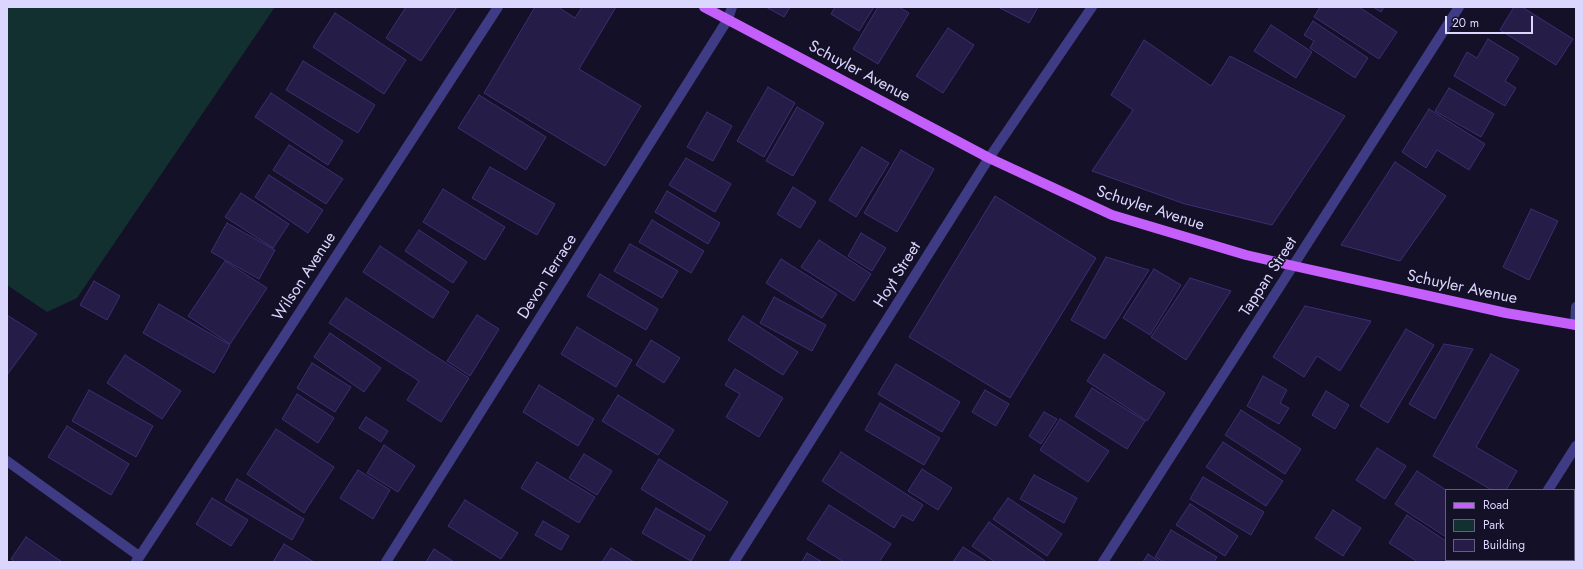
<!DOCTYPE html>
<style>
body{margin:0}
#map{position:relative;width:1583px;height:569px;overflow:hidden;background:#141027;font-family:Jost,sans-serif}
canvas{display:block}
.frame{position:absolute;inset:0;border:8px solid #dbd6fe;pointer-events:none}
.legend{position:absolute;left:1445px;top:489px;width:130px;height:72px;box-sizing:border-box;background:#141027;border:1px solid #645f7d;margin:0;padding:5px 7px;list-style:none;font-size:12px;color:#dbd6fe}
.legend li{display:flex;align-items:center;gap:8px;height:20px}
.legend b{width:20px;border:1px solid #645f7d}
.scale{position:absolute;left:1445px;top:16px;width:88px;height:18px;box-sizing:border-box;border:2px solid #dbd6fe;border-top:0;padding-left:5px;font-size:12px;line-height:14px;white-space:nowrap;color:#dbd6fe;-webkit-text-stroke:3px #141027;paint-order:stroke}
</style>
<div id="map">
<canvas width="1583" height="569"></canvas>
<div class="frame"></div>
<ul class="legend">
<li><b style="height:5px;background:#c45ffc"></b>Road</li>
<li><b style="height:11px;background:#133030"></b>Park</li>
<li><b style="height:11px;background:#251c47"></b>Building</li>
</ul>
<div class="scale">20 m</div>
</div>
<script>
const g = document.querySelector('canvas').getContext('2d');
g.lineJoin = 'round';
function paint(path, color) {
  g.fillStyle = color;
  g.fill(path, 'evenodd');
}
function toPath(rows) {
  const path = new Path2D();
  for (const r of rows) {
    path.moveTo(r[0], r[1]);
    for (let i = 2; i < r.length; i += 2) path.lineTo(r[i], r[i + 1]);
  }
  return path;
}
function strokePath(path, color, width, dash) {
  g.strokeStyle = color;
  g.lineWidth = width;
  g.lineCap = dash ? 'butt' : 'round';
  g.setLineDash(dash || []);
  g.stroke(path);
}
function write(font, color, halo, rows, align = 'center') {
  g.font = font + ' Jost,sans-serif';
  g.lineWidth = 3;
  g.setLineDash([]);
  g.textBaseline = 'middle';
  g.strokeStyle = halo;
  g.fillStyle = color;
  for (const [text, x, y, turn = 0] of rows) {
    g.save();
    g.translate(x, y);
    g.rotate((+turn || 0) * Math.PI / 180);
    g.textAlign = isNaN(turn) ? turn : align;
    if (halo) g.strokeText(text, 0, 0);
    g.fillText(text, 0, 0);
    g.restore();
  }
}
paint(toPath([
 [7,7,275,7,77,298,47,312,7,285],
 [1576,503,1576,562,1538,562,1539,560,1574,560,1574,506]
]), '#133030');
const building = toPath([
 [406,7,457,7,421,61,386,38,406,7],
 [535,7,558,7,575,18,582,7,616,7,579,69,641,106,605,166,484,93,535,7],
 [766,7,790,7,784,17,766,7],
 [835,7,874,7,859,31,831,14,835,7],
 [878,7,899,7,909,13,878,64,853,49,878,7],
 [998,7,1038,7,1029,23,998,7],
 [1320,7,1359,7,1397,32,1379,59,1314,17,1320,7],
 [1373,7,1384,7,1381,12,1373,7],
 [1514,7,1522,7,1573,39,1556,65,1500,30,1514,7],
 [335,13,406,60,384,94,313,47,335,13],
 [1313,21,1368,58,1355,78,1310,48,1314,41,1304,35,1313,21],
 [1271,25,1312,52,1296,78,1254,51,1271,25],
 [948,28,974,45,943,93,916,76,948,28],
 [1488,39,1519,58,1505,81,1516,88,1505,106,1454,76,1467,52,1477,58,1488,39],
 [1144,40,1211,86,1230,56,1345,116,1272,225,1185,204,1092,171,1133,110,1111,95,1144,40],
 [303,61,375,105,358,133,286,90,303,61],
 [768,87,795,103,764,157,737,141,768,87],
 [1449,88,1494,114,1481,137,1435,111,1449,88],
 [271,93,343,141,328,165,255,117,271,93],
 [479,95,546,137,526,170,458,128,479,95],
 [797,107,824,123,793,176,766,161,797,107],
 [1429,109,1485,144,1469,170,1437,150,1426,168,1402,152,1429,109],
 [707,112,732,126,713,161,687,147,707,112],
 [289,145,343,179,326,204,273,170,289,145],
 [862,147,889,163,856,217,829,200,862,147],
 [901,150,934,169,897,232,864,213,901,150],
 [686,158,731,184,715,212,669,185,686,158],
 [1395,162,1446,196,1400,261,1341,245,1395,162],
 [490,167,555,204,537,235,472,198,490,167],
 [269,175,323,210,308,233,255,197,269,175],
 [793,187,816,202,800,228,777,214,793,187],
 [443,189,505,227,485,260,423,222,443,189],
 [667,191,720,223,708,244,655,212,667,191],
 [241,193,289,224,273,248,225,217,241,193],
 [995,196,1096,258,1010,398,909,337,995,196],
 [1531,209,1558,221,1529,280,1503,267,1531,209],
 [652,220,704,251,691,273,639,242,652,220],
 [227,223,275,250,259,279,211,252,227,223],
 [419,230,467,262,453,283,405,251,419,230],
 [861,233,886,248,872,271,848,256,861,233],
 [819,240,871,274,854,301,801,267,819,240],
 [630,244,678,271,662,298,614,271,630,244],
 [380,246,449,292,433,318,363,272,380,246],
 [1106,257,1149,270,1105,339,1071,320,1106,257],
 [781,259,837,294,822,318,766,283,781,259],
 [225,261,267,288,230,344,188,316,225,261],
 [1154,269,1181,285,1150,335,1123,318,1154,269],
 [600,274,658,309,646,330,587,296,600,274],
 [1190,278,1231,291,1186,360,1151,337,1190,278],
 [94,281,120,296,107,320,80,305,94,281],
 [774,297,826,325,812,351,760,323,774,297],
 [346,298,469,378,441,422,407,400,419,381,329,323,346,298],
 [159,304,230,345,214,373,143,333,159,304],
 [1305,306,1371,321,1340,371,1317,356,1304,377,1273,357,1305,306],
 [7,315,37,334,7,375,7,315],
 [477,315,499,329,470,376,447,361,477,315],
 [743,316,798,352,783,375,728,340,743,316],
 [577,327,632,360,616,387,561,354,577,327],
 [1406,329,1434,345,1388,423,1360,406,1406,329],
 [330,333,381,368,364,392,314,357,330,333],
 [651,340,680,358,664,383,636,365,651,340],
 [1444,344,1473,349,1435,419,1409,404,1444,344],
 [1104,354,1165,393,1147,421,1087,381,1104,354],
 [1491,354,1519,370,1476,447,1517,471,1506,490,1492,490,1433,456,1491,354],
 [125,355,181,391,162,419,107,383,125,355],
 [312,363,351,387,335,412,297,388,312,363],
 [896,364,960,402,942,432,878,394,896,364],
 [735,369,783,398,759,437,726,417,740,394,725,385,735,369],
 [1263,376,1287,390,1280,403,1289,408,1279,424,1247,406,1263,376],
 [539,385,594,419,578,446,523,412,539,385],
 [1092,388,1145,421,1127,449,1075,416,1092,388],
 [89,390,153,426,136,457,72,421,89,390],
 [985,390,1009,404,996,426,972,412,985,390],
 [1326,391,1349,405,1335,429,1312,415,1326,391],
 [297,394,334,418,318,443,282,419,297,394],
 [618,395,674,430,658,455,602,421,618,395],
 [880,403,940,438,924,465,865,430,880,403],
 [1241,410,1301,449,1285,474,1225,435,1241,410],
 [1044,412,1057,419,1041,444,1029,436,1044,412],
 [366,417,388,431,381,442,359,428,366,417],
 [1060,419,1109,451,1088,482,1040,450,1060,419],
 [67,426,129,464,111,495,48,457,67,426],
 [276,429,334,467,304,513,247,474,276,429],
 [1223,442,1283,481,1266,506,1206,467,1223,442],
 [384,445,415,466,398,492,367,473,384,445],
 [1377,448,1406,466,1385,499,1356,480,1377,448],
 [841,452,923,505,913,521,902,515,894,528,822,481,841,452],
 [584,454,612,471,597,495,569,478,584,454],
 [659,459,728,502,710,531,641,489,659,459],
 [537,462,595,497,579,523,521,488,537,462],
 [922,469,952,488,938,510,908,491,922,469],
 [358,470,390,490,373,519,340,498,358,470],
 [1417,471,1446,490,1446,537,1395,504,1417,471],
 [1034,475,1077,498,1064,523,1020,499,1034,475],
 [1203,477,1264,512,1251,535,1190,499,1203,477],
 [237,479,304,519,292,540,225,500,237,479],
 [212,498,248,520,231,546,196,524,212,498],
 [1008,498,1062,534,1047,556,993,519,1008,498],
 [465,500,518,533,501,559,448,526,465,500],
 [1190,504,1238,536,1225,556,1176,525,1190,504],
 [829,505,891,544,879,562,844,562,807,539,829,505],
 [656,508,705,536,691,561,642,533,656,508],
 [1333,510,1361,528,1343,556,1315,538,1333,510],
 [1407,515,1446,541,1446,560,1450,560,1449,562,1418,562,1389,543,1407,515],
 [543,521,569,536,561,550,535,535,543,521],
 [989,522,1045,561,1044,562,995,562,972,546,989,522],
 [1171,530,1217,557,1214,562,1164,562,1155,557,1171,530],
 [26,537,62,562,15,562,11,559,26,537],
 [284,544,314,562,273,562,284,544],
 [963,547,987,562,953,562,963,547],
 [611,548,634,562,602,562,611,548],
 [434,549,454,562,426,562,434,549],
 [807,553,822,562,802,562,807,553],
 [1148,554,1160,562,1143,562,1148,554]
]);
paint(building, '#251c47');
strokePath(building, '#3d2f73', 1);
strokePath(toPath([
 [1575,325,1576,307],
 [7,461,139,556],
 [1548,490,1576,446],
 [136,562,281,341,498,7],
 [386,562,728,19,732,7],
 [734,562,989,158,1092,7],
 [1103,562,1459,7],
 [1501,562,1503,560]
]), '#3f3c85', 10);
strokePath(toPath([
 [704,7,989,158,1112,215,1246,255,1294,266,1506,313,1576,325]
]), '#c45ffc', 10);
write('16px', '#dbd6fe', '#141027', [
 ["Schuyler Avenue",859,72,28],
 ["Schuyler Avenue",1150,209,18],
 ["Hoyt Street",898,275,-58],
 ["Wilson Avenue",305,277,-57],
 ["Devon Terrace",548,277,-58],
 ["Tappan Street",1269,277,-57],
 ["Schuyler Avenue",1462,288,12]
]);
</script>
